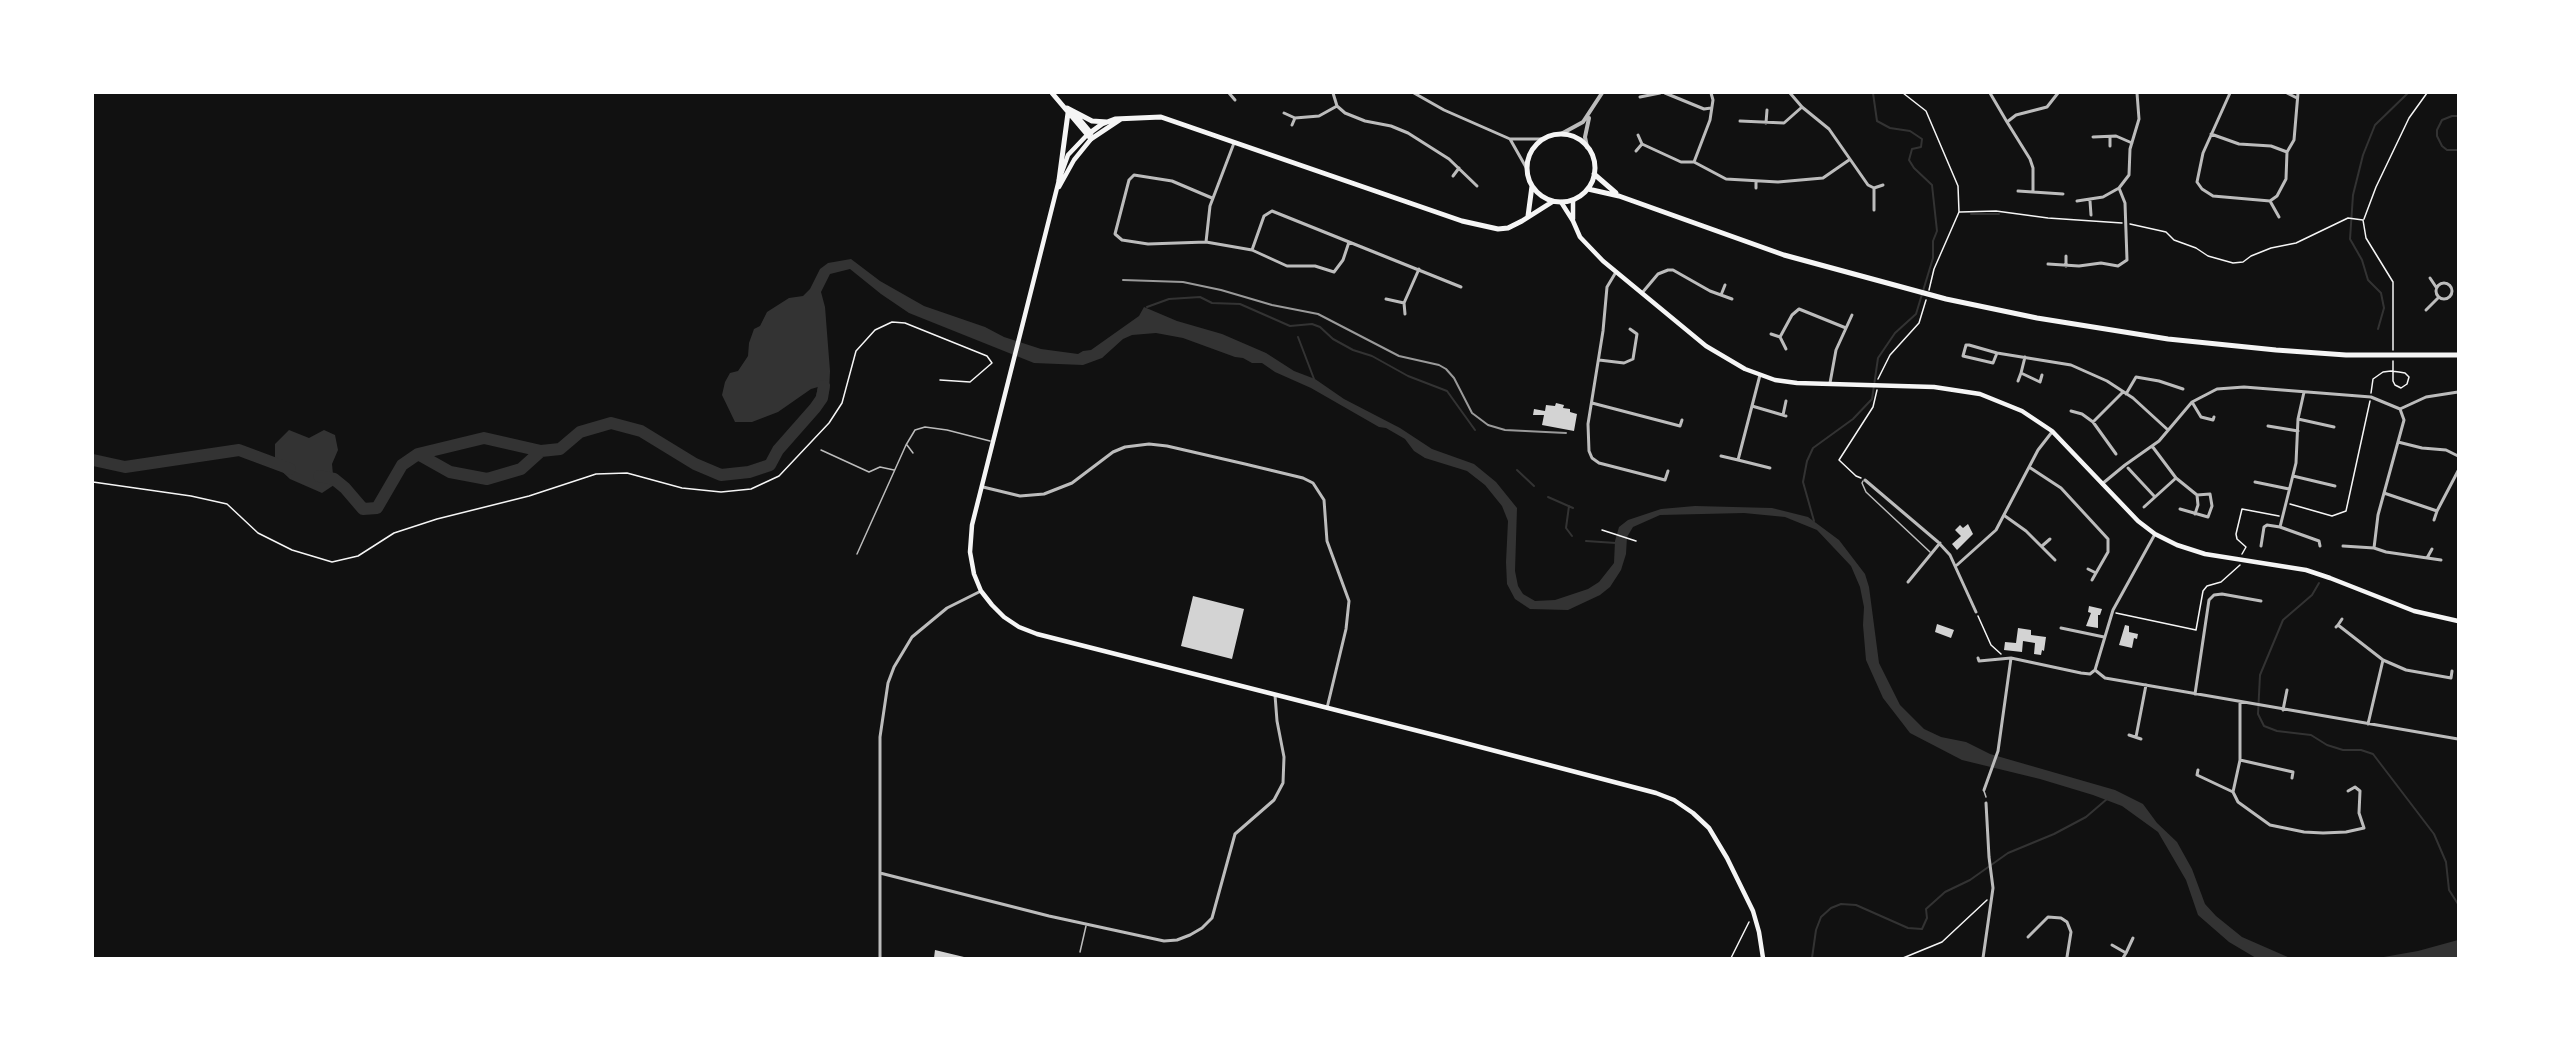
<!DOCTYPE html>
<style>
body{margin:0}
#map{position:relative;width:2551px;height:1051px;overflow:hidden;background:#111;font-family:Commissioner,sans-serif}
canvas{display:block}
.frame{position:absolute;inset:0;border:94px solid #fff;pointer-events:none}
</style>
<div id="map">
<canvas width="2551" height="1051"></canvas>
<div class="frame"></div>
</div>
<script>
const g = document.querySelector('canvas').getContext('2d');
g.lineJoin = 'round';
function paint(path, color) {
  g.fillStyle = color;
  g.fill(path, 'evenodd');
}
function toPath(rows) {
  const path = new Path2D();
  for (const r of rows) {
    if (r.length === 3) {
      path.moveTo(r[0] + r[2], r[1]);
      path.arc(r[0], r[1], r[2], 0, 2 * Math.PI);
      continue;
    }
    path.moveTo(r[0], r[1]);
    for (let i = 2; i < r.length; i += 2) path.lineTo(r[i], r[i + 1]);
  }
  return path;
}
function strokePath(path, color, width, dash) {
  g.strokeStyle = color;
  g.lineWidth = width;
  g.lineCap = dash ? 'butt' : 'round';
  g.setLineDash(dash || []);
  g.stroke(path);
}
paint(toPath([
 [851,259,880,281,924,306,985,327,1004,337,1041,349,1078,354,1083,351,1091,350,1139,316,1144,307,1177,321,1222,334,1266,353,1294,371,1315,379,1344,399,1400,428,1432,449,1474,464,1496,482,1517,508,1515,571,1518,586,1523,594,1535,601,1555,600,1588,589,1599,582,1614,563,1615,541,1619,527,1628,520,1661,509,1695,506,1772,508,1808,517,1839,540,1865,574,1869,587,1879,663,1900,705,1924,729,1941,737,1966,742,1990,754,2115,790,2143,804,2157,823,2177,842,2192,869,2205,904,2216,916,2242,937,2290,958,2256,958,2229,942,2198,915,2186,880,2158,832,2122,806,2093,795,2040,779,1962,760,1910,733,1883,698,1866,660,1863,625,1864,607,1860,587,1851,566,1817,530,1785,517,1744,513,1660,515,1633,527,1627,537,1626,554,1621,570,1610,587,1600,595,1568,610,1530,609,1515,599,1507,584,1506,562,1508,521,1502,506,1485,485,1467,471,1425,458,1414,451,1405,439,1386,428,1379,427,1311,388,1275,372,1262,363,1252,363,1243,358,1235,357,1183,338,1156,333,1132,335,1123,339,1102,358,1083,365,1034,363,909,313,881,294,850,269,830,274,821,292,825,307,830,371,829,392,824,402,815,400,818,387,811,389,778,412,752,422,735,422,722,395,725,382,730,373,738,371,748,356,749,343,754,329,760,326,767,312,789,298,803,296,810,289,820,269,828,263],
 [289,430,309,438,324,430,335,435,338,450,332,464,334,485,322,493,290,479,275,465,275,444],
 [2458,940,2458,958,2378,958,2418,951]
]), '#333');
strokePath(toPath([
 [2458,116,2452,116,2442,120,2437,130,2437,136,2442,146,2447,150,2458,150],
 [1971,214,1999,214],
 [1147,307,1169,299,1200,297,1212,303,1240,304,1290,326,1312,324,1320,327,1333,339,1353,350,1372,356,1408,376,1447,391,1475,430],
 [2378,329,2384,308,2381,293,2368,280,2362,260,2350,239,2353,195,2363,155,2375,125,2408,93],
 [1298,337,1314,379],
 [1517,470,1534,486],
 [1548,497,1573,508],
 [1569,506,1566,528,1572,536],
 [1814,521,1803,482,1807,461,1813,448,1853,419,1872,399,1878,358,1895,333,1916,314,1933,258,1933,241,1937,231,1932,185,1914,168,1909,160,1912,149,1921,147,1922,139,1910,131,1890,128,1877,121,1873,93],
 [1586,541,1616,543],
 [2319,583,2312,595,2283,620,2260,675,2258,714,2264,726,2277,731,2311,735,2327,745,2343,750,2361,750,2373,754,2434,834,2446,862,2449,890,2458,904],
 [1812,958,1816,930,1821,917,1831,908,1841,904,1856,905,1908,928,1922,929,1927,918,1926,909,1945,892,1970,880,2008,853,2054,834,2086,817,2107,799]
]), '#333', 2);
strokePath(toPath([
 [418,454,450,472,487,479,521,469,541,451],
 [93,460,125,467,239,450,290,469],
 [319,476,334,479,345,488,363,509,377,508,402,465,418,454,484,438,541,451,560,449,580,432,611,423,641,431,695,464,721,475,749,472,770,465,778,450,815,408,822,398,824,386]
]), '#333', 12);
paint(toPath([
 [1556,403,1564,405,1563,408,1570,409,1570,412,1577,414,1574,431,1542,425,1544,415,1533,415,1534,409,1545,411,1546,405,1555,406],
 [1968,524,1973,534,1957,550,1952,544,1961,536,1955,530,1960,525,1963,528],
 [1193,596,1244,609,1232,659,1181,646],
 [2089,606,2102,609,2100,615,2098,615,2098,628,2086,626,2091,613,2088,612],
 [1937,624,1954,630,1951,638,1935,632],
 [2125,625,2129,626,2129,632,2138,634,2137,639,2134,638,2132,648,2119,645],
 [2018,628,2031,630,2031,635,2046,637,2044,651,2042,650,2041,655,2034,654,2035,643,2023,641,2022,652,2004,650,2005,642,2016,643],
 [935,950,964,957,964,958,934,958]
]), '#d3d3d3');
strokePath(toPath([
 [1903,93,1926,111,1958,186,1959,212,1934,269,1929,290],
 [1960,212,1996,211,2048,218,2122,223],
 [2364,219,2376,187,2409,118,2427,93],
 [2363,220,2366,238,2393,282,2393,350],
 [2130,224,2166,232,2174,240,2196,248,2208,256,2233,263,2243,262,2251,256,2271,248,2296,243,2348,218,2363,220],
 [1878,379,1890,355,1919,323,1926,300],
 [2371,393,2373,379,2383,372,2391,371,2399,372,2405,373,2409,377,2407,384,2401,388,2395,385,2393,381,2393,361],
 [1861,478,1856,476,1839,460,1873,407,1877,390],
 [93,482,191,496,227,504,258,533,292,550,332,562,358,556,394,533,437,519,529,496,596,474,627,473,682,488,721,492,751,489,779,476,829,423,842,403,856,351,875,330,892,322,905,323,987,356,992,363,970,382,940,380],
 [2290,504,2332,516,2346,511,2370,401],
 [1602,530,1636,541],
 [2242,554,2246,547,2237,539,2236,534,2242,509,2279,516],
 [2116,613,2196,630,2203,591,2207,586,2221,582,2240,565],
 [1978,616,1991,645,2001,654],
 [1731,958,1749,922],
 [1903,958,1942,942,1987,900]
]), '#f5f5f5', 1.5);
strokePath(toPath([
 [907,445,913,453],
 [821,450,869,472,880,467,894,470],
 [1863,481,1862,483,1866,492,1930,552],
 [857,554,906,445,915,430,925,427,947,430,990,441],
 [1984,791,1986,797],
 [1080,952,1086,926]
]), '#bcbcbc', 1.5);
strokePath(toPath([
 [1229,93,1235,100],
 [1333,93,1337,106,1345,113,1365,121,1391,126,1408,133,1449,159,1477,186],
 [1414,93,1444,110,1510,139,1544,139],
 [1665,93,1704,109,1711,108],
 [1790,93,1802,107,1829,129,1868,185,1874,188,1874,210],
 [1990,93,2007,122],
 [2058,93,2047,107,2016,115,2007,122,2030,159,2033,168,2033,192,2063,194],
 [2230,93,2203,153,2197,182,2202,189,2213,196,2270,201,2277,196,2286,179,2287,152,2294,140,2298,93],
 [2287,93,2297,98],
 [1640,97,1660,93],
 [1284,113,1295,118,1319,116,1337,106],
 [1740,121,1784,123,1802,107],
 [1766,123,1767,110],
 [1292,125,1295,118],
 [2211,134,2239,144,2271,146,2287,152],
 [1638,135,1642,144],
 [2093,137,2116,136,2132,143],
 [2110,137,2110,146],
 [1510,139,1527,169],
 [1234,143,1210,206,1206,242,1252,250,1264,216,1272,211,1461,287],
 [1636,151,1642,144,1681,162,1694,162,1710,120,1713,100,1711,93],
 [1694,162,1726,179,1778,182,1823,178,1849,160],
 [1453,176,1459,168],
 [1756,188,1756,182],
 [1874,188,1883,185],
 [2018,191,2033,192],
 [2077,201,2103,197,2119,188],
 [2090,201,2091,215],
 [2270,201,2279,217],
 [1206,242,1148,244,1122,240,1115,234,1129,180,1134,175,1172,181,1212,198],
 [1252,250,1287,266,1315,266,1334,272,1343,260,1349,242],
 [2048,264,2079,266,2101,263,2118,266,2127,260,2125,203,2119,188,2129,175,2130,149,2139,119,2137,93],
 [2066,266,2066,256],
 [1616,272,1607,287,1603,331,1588,424,1589,451,1592,458,1599,463,1665,480,1668,471],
 [2430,278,2436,287],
 [2444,291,8],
 [1642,293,1658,274,1668,270,1673,270,1710,291,1732,299],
 [1721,295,1725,285],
 [1386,299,1404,303],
 [2426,310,2438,298],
 [1405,314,1404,303,1419,269],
 [1771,334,1780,337],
 [1786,349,1780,337,1792,315,1799,309,1846,328],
 [1997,353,1969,345,1966,345,1963,356,1993,363,1997,353,2071,365,2107,381,2133,398,2168,430],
 [2025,357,2021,373,2040,382,2042,375],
 [1599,360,1624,363,1633,359,1637,334,1630,329],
 [2018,381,2021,373],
 [1830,383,1836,350,1852,315],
 [2126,394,2136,377,2159,381,2183,389],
 [2192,402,2201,417,2213,420,2214,417],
 [1592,403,1680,426,1682,420],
 [1752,406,1786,416],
 [2400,409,2426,397,2458,392],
 [2071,411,2082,414,2093,422],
 [1783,415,1786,401],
 [2298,419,2334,427],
 [2268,426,2298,431],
 [2398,442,2422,448,2446,450,2458,456],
 [2152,446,2176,478,2197,495,2210,494,2212,506,2208,517,2180,509],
 [2116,454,2093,422,2123,392],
 [1721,456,1738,460,1760,375],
 [1738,460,1770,468],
 [2029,467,2061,488,2108,539,2108,552,2092,580],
 [2128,468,2155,497],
 [2293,476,2335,486],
 [1865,480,1938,542,1950,555,1976,612],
 [2255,482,2289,489],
 [2102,484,2125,465,2159,441,2192,402,2217,389,2244,387,2371,397,2400,409,2404,420,2378,515,2374,548,2386,552,2441,560],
 [983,487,1020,496,1044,494,1072,483,1113,452,1125,447,1149,444,1167,446,1245,464,1303,478,1313,483,1324,500,1327,541,1349,601,1346,629,1327,708],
 [2384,493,2437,511,2458,471],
 [2144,507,2176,478],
 [2195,514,2198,505,2197,495],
 [2005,516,2026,531,2055,560],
 [2434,520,2437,511],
 [2280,527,2296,463,2298,419,2304,392],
 [2042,546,2050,539],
 [2261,546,2264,527,2267,525,2280,527,2319,541,2320,546],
 [2343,546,2374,548],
 [2427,558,2432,549],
 [1957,565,1996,530,2038,450,2052,432],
 [2088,569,2096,573],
 [1908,582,1940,543],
 [2338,625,2342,619],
 [2336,627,2338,625,2383,660,2368,724],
 [2061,628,2104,637],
 [1978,658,1979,661,2011,658,2081,673,2090,674,2095,670],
 [2383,660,2406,670,2451,678,2452,671],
 [2095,670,2105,678,2458,739],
 [2095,670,2113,610,2155,534],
 [2195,694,2209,600,2214,595,2222,594,2261,601],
 [2283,710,2287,690],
 [2129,735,2141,739],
 [2136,737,2146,685],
 [2240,760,2293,772,2292,778],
 [2198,770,2197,775,2233,792,2240,760,2240,702],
 [1984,790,1998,751,2011,658],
 [2233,792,2238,802,2270,825,2304,832,2323,833,2346,832,2364,828,2359,813,2360,791,2355,787,2348,791],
 [880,873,1049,916,1164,941,1177,940,1190,935,1202,928,1212,918,1235,834,1274,800,1283,783,1284,757,1277,721,1275,695],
 [2028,937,2048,917,2061,918,2067,922,2071,932,2067,957],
 [2112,945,2126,953,2123,958],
 [2126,953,2133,938],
 [880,958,880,737,888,683,894,667,912,637,947,608,981,591],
 [1983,958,1993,888,1989,857,1986,803]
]), '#bcbcbc', 3);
strokePath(toPath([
 [1561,134,1583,122,1602,93],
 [1587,147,1585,137,1589,118]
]), '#bcbcbc', 4);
strokePath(toPath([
 [1087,135,1068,155,1059,180,972,525,970,552,974,574,981,591,992,605,1004,617,1019,627,1037,634,1442,737,1656,793,1674,800,1693,813,1709,828,1727,858,1753,911,1759,932,1763,958],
 [1059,187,1074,160,1091,139],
 [1561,202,1573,221,1580,237,1603,261,1706,346,1745,369,1775,380,1797,383,1934,387,1980,394,2022,411,2052,431,2138,521,2155,534,2177,545,2205,554,2306,570,2330,578,2414,611,2458,621],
 [1573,219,1573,200]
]), '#f5f5f5', 4.5);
strokePath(toPath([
 [1052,93,1091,139,1121,119],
 [1067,108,1092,121,1107,122],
 [1074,113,1091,133],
 [1561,168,34],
 [1087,135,1102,124,1115,119,1161,117,1462,221,1498,229,1508,228,1522,221,1552,202],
 [1594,174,1616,193],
 [1059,180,1068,113],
 [1588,189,1619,196,1784,255,1946,299,2037,318,2168,339,2276,350,2346,355,2458,355],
 [1528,216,1532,186]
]), '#f5f5f5', 5);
strokePath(toPath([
 [1123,280,1183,282,1221,290,1272,305,1318,314,1399,356,1439,365,1446,369,1454,378,1472,413,1488,425,1505,430,1566,433]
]), '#9a9a9a', 2);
</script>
